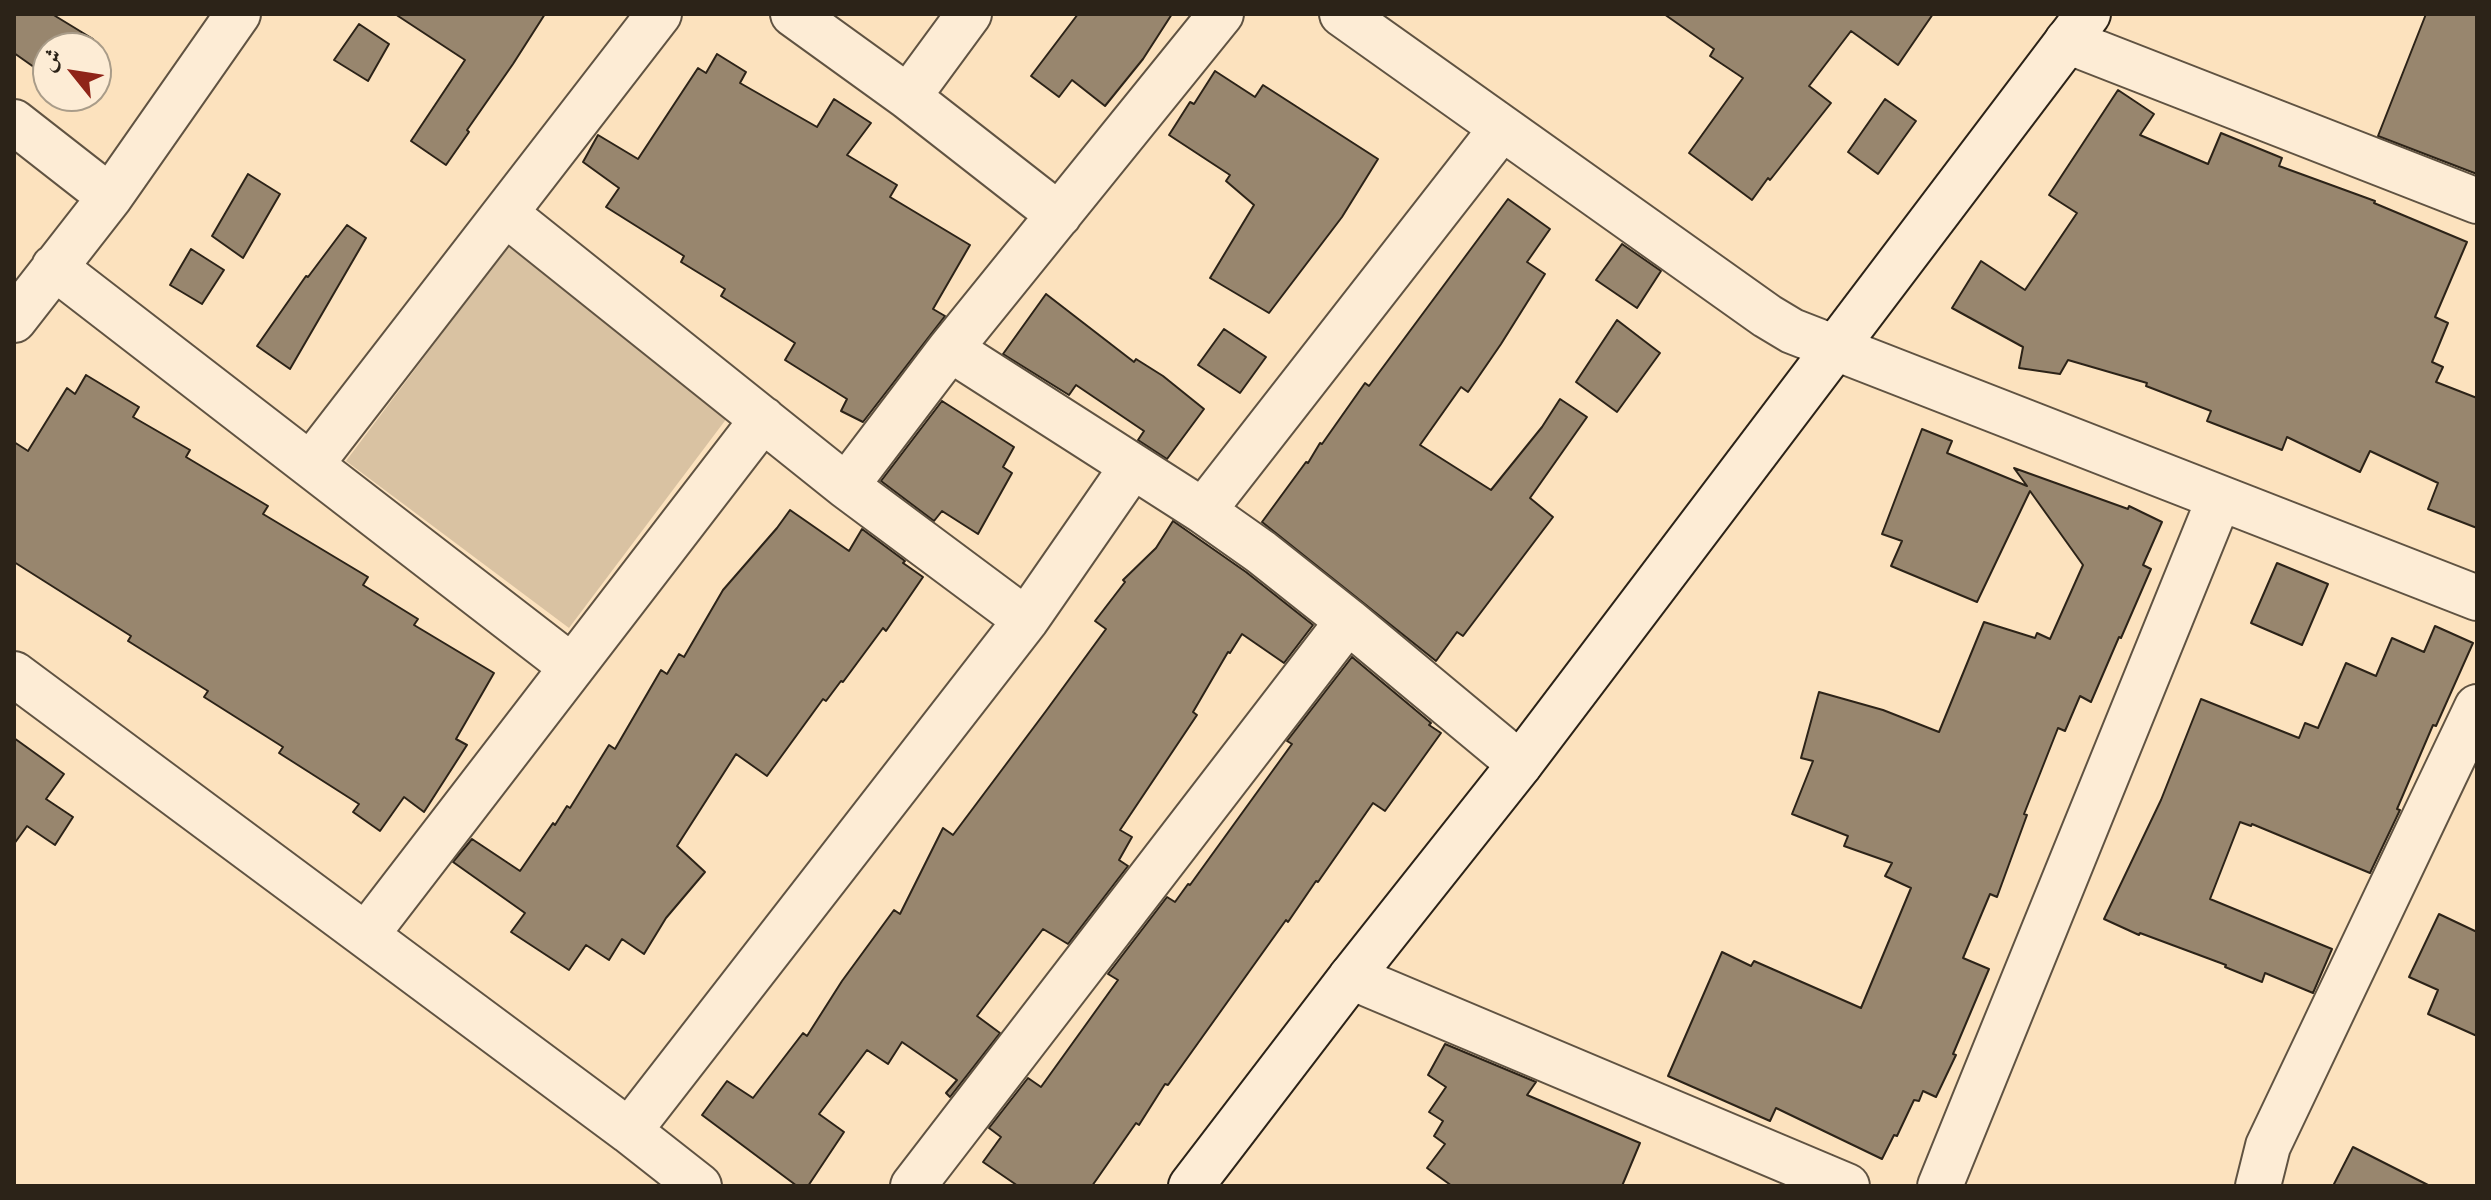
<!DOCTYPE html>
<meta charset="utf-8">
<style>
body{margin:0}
#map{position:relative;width:2491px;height:1200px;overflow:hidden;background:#fce2be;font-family:Vollkorn,Amiri,serif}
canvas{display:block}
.frame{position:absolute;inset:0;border:16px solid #2c2318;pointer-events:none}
.north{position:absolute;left:32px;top:32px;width:80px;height:80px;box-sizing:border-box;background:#fdecd5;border:2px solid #a99c89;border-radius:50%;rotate:300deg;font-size:22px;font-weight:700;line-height:32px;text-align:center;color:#2c2318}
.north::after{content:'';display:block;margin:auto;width:28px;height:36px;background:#8f2418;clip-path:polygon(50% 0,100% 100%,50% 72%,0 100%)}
</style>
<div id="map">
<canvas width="2491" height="1200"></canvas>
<div class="frame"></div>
<div class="north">ش</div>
</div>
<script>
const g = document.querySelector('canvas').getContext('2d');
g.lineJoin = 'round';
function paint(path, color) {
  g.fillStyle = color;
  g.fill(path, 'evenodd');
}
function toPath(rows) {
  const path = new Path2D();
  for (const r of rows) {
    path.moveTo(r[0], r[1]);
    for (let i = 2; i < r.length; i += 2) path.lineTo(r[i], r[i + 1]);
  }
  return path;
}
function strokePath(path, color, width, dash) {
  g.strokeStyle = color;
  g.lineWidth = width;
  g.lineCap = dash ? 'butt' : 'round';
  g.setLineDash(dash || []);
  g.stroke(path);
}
paint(toPath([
 [508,246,730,414,569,628,346,461]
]), '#d9c2a2');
const building = toPath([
 [14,14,52,14,93,39,88,48,48,48,48,77,14,53,14,14],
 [395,14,545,14,513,64,467,130,469,132,446,165,411,141,465,60,395,14],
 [1078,14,1172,14,1143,59,1105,106,1072,80,1059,97,1031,76,1078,14],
 [1664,14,1933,14,1898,65,1851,31,1809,86,1831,103,1770,180,1768,178,1752,200,1689,153,1743,78,1710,56,1714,49,1664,14],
 [2426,14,2477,14,2477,174,2378,136,2426,14],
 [359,24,389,44,368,81,334,60,359,24],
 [717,54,746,72,740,83,817,127,834,99,871,123,847,155,897,185,890,197,970,245,933,309,945,316,863,422,841,411,847,399,785,360,795,343,721,296,725,289,681,262,684,256,606,207,619,188,583,162,598,135,638,159,698,68,706,73,717,54],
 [1215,71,1255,97,1263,85,1378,159,1342,217,1269,313,1210,278,1254,205,1226,181,1230,175,1169,135,1190,102,1194,104,1215,71],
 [2118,90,2154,114,2140,135,2208,164,2221,133,2282,158,2279,166,2375,201,2374,203,2467,242,2435,317,2448,323,2432,362,2443,367,2436,382,2477,398,2477,528,2428,509,2438,483,2370,451,2360,472,2287,437,2282,450,2207,421,2211,411,2146,386,2147,383,2068,360,2060,374,2019,368,2023,347,1952,308,1981,261,2025,290,2077,213,2049,195,2118,90],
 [1885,99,1916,121,1878,174,1848,152,1885,99],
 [248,174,280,194,243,258,212,236,248,174],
 [1508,199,1550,229,1527,262,1545,274,1501,344,1468,392,1461,387,1420,445,1491,490,1542,427,1560,399,1587,417,1530,498,1553,517,1463,636,1457,632,1436,661,1262,522,1306,462,1308,463,1320,443,1322,444,1365,383,1369,386,1508,199],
 [347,225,366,238,290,369,257,346,306,276,308,277,347,225],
 [1622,244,1661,271,1637,308,1596,280,1622,244],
 [191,249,224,270,202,304,170,285,191,249],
 [1046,294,1134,362,1136,359,1163,376,1204,409,1167,459,1138,440,1144,431,1076,385,1069,395,1003,354,1046,294],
 [1617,320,1660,353,1617,412,1576,382,1617,320],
 [1224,329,1266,357,1240,393,1198,365,1224,329],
 [86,375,139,407,133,417,190,450,186,457,268,506,263,514,368,577,363,585,418,619,414,625,494,673,456,739,467,745,424,812,404,797,380,831,353,812,359,804,279,753,283,747,204,697,208,691,128,641,131,636,14,562,14,442,28,451,67,388,75,394,86,375],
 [942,401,1014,447,1003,467,1012,473,978,534,942,511,934,521,881,481,942,401],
 [1922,429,1952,441,1947,453,2027,486,2014,468,2128,509,2129,506,2162,522,2143,565,2151,569,2121,638,2119,637,2091,702,2080,696,2065,731,2058,728,2024,814,2027,815,1997,897,1990,894,1963,958,1989,969,1953,1054,1956,1055,1936,1097,1923,1091,1919,1101,1914,1100,1897,1136,1894,1135,1882,1159,1776,1108,1770,1121,1668,1076,1722,952,1751,966,1754,961,1861,1008,1911,888,1885,876,1892,863,1844,846,1848,836,1792,814,1813,761,1801,758,1819,692,1883,710,1939,732,1984,622,2035,638,2037,633,2050,639,2083,565,2030,491,1977,602,1891,566,1902,541,1882,534,1922,429],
 [790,510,849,551,862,529,905,561,903,563,923,577,886,631,883,628,843,682,841,681,826,701,823,699,767,776,736,754,677,846,705,872,666,918,644,954,622,939,609,960,586,945,569,970,511,932,525,913,453,862,472,839,520,871,553,823,555,825,567,806,570,808,609,745,615,749,661,670,667,674,679,654,684,657,723,590,777,528,790,510],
 [1173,521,1246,572,1313,625,1284,663,1242,634,1230,653,1228,652,1193,712,1197,715,1120,830,1132,837,1119,860,1128,866,1068,944,1043,929,977,1016,1000,1033,950,1097,946,1093,957,1080,902,1042,888,1064,867,1050,819,1114,844,1132,808,1186,797,1186,702,1115,727,1081,753,1098,803,1033,807,1036,842,981,894,910,900,914,943,828,953,835,1046,711,1106,629,1095,621,1125,582,1123,580,1156,548,1173,521],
 [2277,563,2328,584,2302,645,2251,623,2277,563],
 [2435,626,2473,643,2436,726,2433,725,2397,809,2400,810,2370,873,2252,824,2251,826,2240,822,2210,899,2332,949,2313,993,2265,973,2262,982,2225,967,2226,965,2140,933,2139,935,2104,919,2161,800,2201,699,2299,738,2305,723,2318,728,2346,663,2376,676,2392,638,2424,652,2435,626],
 [1352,657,1431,723,1429,725,1441,733,1385,811,1373,803,1318,882,1316,881,1288,922,1286,920,1168,1085,1165,1084,1139,1125,1136,1123,1092,1186,1018,1186,983,1162,1001,1137,989,1128,1028,1078,1041,1087,1118,980,1108,974,1167,897,1175,902,1188,884,1190,885,1292,744,1287,741,1352,657],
 [14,738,64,774,46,799,73,817,55,845,27,826,14,844,14,738],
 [2439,914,2477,932,2477,1036,2428,1014,2438,990,2409,977,2439,914],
 [1445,1044,1536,1082,1527,1095,1640,1143,1622,1186,1452,1186,1427,1168,1445,1144,1434,1136,1443,1121,1429,1112,1446,1087,1428,1075,1445,1044],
 [2353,1147,2430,1186,2333,1186,2353,1147]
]);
paint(building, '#98866e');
strokePath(building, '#2c2318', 2);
const street = toPath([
 [793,14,908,97,1059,215],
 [1342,14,1767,316,1792,331,2477,598],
 [2067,41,2477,201],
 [908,97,969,14],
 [14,122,110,197],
 [506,214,846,486,1026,620],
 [54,267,572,667],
 [14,320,110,197,238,14],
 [950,349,1203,511,1261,552,1348,621,1520,764],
 [311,464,659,14],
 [846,486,950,349,1221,14],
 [1203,511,1502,128],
 [14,674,629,1131,699,1186],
 [366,935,763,419],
 [1351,977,1847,1186],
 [629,1131,1026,620,1132,467],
 [913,1186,1348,621],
 [1940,1186,2219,499],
 [2258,1186,2268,1146,2477,707]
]);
const secondary = toPath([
 [1191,1186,1351,977,1520,764,2088,14]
]);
strokePath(street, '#605342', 48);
strokePath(secondary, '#2c2318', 48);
strokePath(street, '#fdecd5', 44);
strokePath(secondary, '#fdecd5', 44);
</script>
